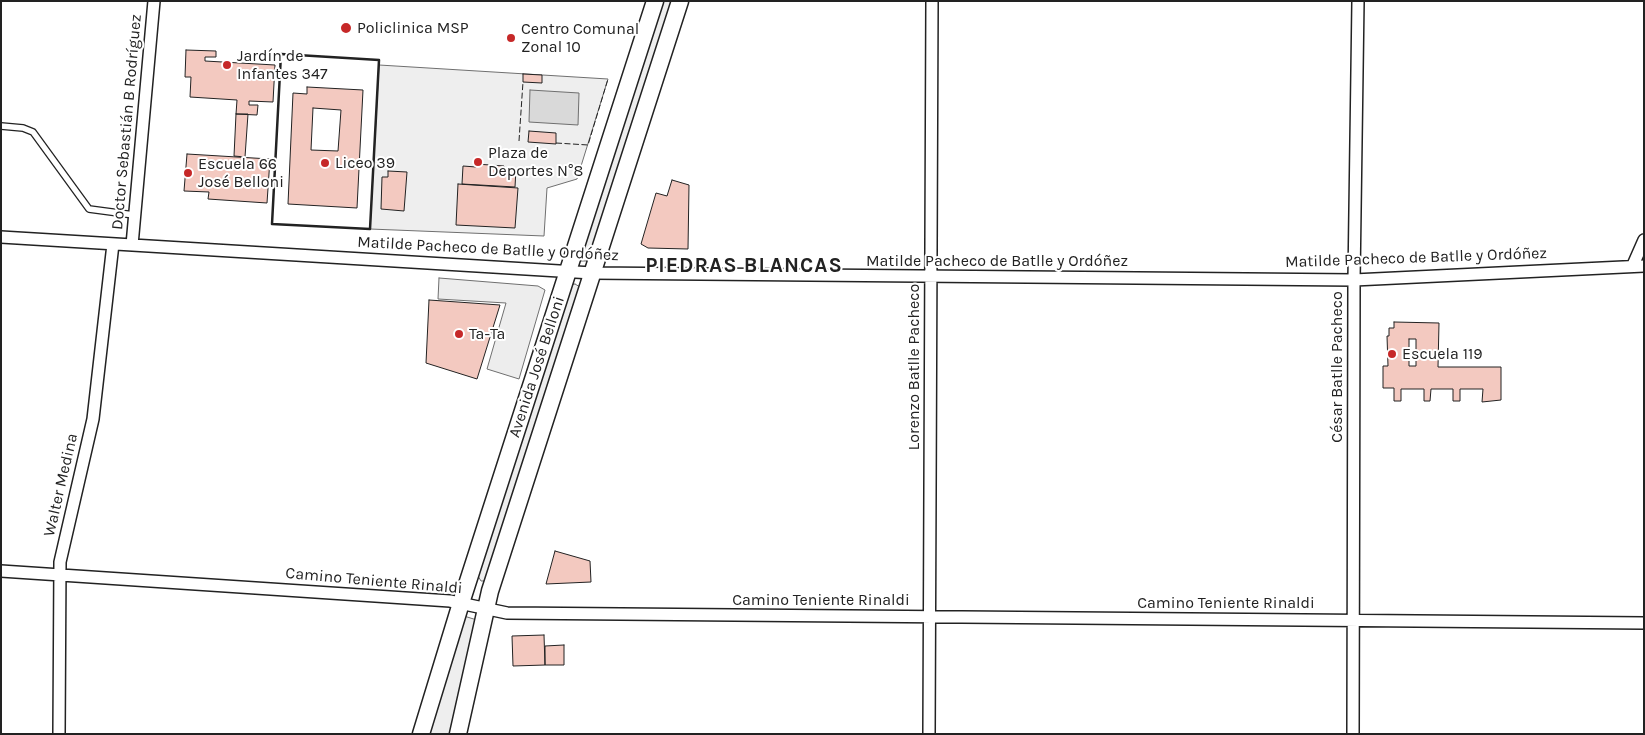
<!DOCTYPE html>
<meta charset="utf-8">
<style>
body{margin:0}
#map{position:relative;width:1645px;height:735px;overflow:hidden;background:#fff;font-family:Karla,sans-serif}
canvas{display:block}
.frame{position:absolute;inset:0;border:2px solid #222;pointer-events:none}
</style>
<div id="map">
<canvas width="1645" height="735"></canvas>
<div class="frame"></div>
</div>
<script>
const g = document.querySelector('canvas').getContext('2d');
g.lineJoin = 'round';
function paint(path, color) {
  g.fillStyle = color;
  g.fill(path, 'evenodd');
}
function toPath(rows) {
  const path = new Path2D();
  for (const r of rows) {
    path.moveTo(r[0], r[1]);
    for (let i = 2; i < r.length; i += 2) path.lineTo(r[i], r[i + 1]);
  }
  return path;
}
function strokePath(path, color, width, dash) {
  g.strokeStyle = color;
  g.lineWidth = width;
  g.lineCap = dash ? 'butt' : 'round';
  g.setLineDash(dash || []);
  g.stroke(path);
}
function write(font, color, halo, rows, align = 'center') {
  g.font = font + ' Karla,sans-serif';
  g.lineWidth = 4;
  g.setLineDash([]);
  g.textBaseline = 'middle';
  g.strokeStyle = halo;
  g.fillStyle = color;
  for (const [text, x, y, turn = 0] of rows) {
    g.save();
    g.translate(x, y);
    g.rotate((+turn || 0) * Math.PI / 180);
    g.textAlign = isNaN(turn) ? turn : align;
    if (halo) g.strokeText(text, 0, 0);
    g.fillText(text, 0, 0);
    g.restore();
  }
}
const green = toPath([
 [660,1,675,1,590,261,580,261,577,258,660,1],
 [379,65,608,79,577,179,547,188,544,236,370,229,379,65],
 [575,284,580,287,486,581,481,581,478,576,570,285,575,284],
 [464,616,480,621,453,734,429,734,464,616]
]);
paint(green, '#eee');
strokePath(green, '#6f6f6f', 1);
const parking = toPath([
 [439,278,538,286,545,290,519,379,487,369,506,303,438,299,439,278]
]);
paint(parking, '#ededed');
strokePath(parking, '#6f6f6f', 1);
const water = toPath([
 [530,90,579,93,578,125,529,122,530,90]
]);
paint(water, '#d9d9d9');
strokePath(water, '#6f6f6f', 1);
const building = toPath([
 [186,50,216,51,216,57,205,57,205,61,275,65,273,102,249,101,249,105,258,105,257,115,236,114,237,100,190,97,191,77,185,77,186,50],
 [523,74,542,75,542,83,523,82,523,74],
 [307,87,363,90,357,208,288,204,293,93,307,94,307,87],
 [313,108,341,110,338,151,311,150,313,108],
 [236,114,248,114,245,157,234,156,236,114],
 [529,131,556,133,556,144,528,142,529,131],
 [187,154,270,159,267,203,208,199,209,192,184,191,187,154],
 [476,164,504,166,504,169,516,169,515,187,462,184,463,166,476,167,476,164],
 [388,171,407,172,404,211,381,209,382,177,388,177,388,171],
 [672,180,689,185,688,249,648,248,641,244,656,193,667,196,672,180],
 [458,184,518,188,515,228,456,225,458,184],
 [429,300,500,305,477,379,426,363,429,300],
 [1394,322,1439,323,1438,367,1501,367,1501,400,1482,402,1483,389,1460,389,1460,401,1453,401,1453,389,1431,389,1430,401,1424,401,1424,389,1401,389,1401,401,1394,401,1394,388,1383,388,1383,366,1388,366,1387,336,1389,336,1389,328,1394,328,1394,322],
 [1409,339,1416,339,1416,366,1409,366,1409,339],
 [555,551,590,561,591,582,546,584,555,551],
 [544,635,545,665,513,666,512,636,544,635],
 [564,645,564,665,545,665,545,646,564,645]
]);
paint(building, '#f3c9c0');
strokePath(building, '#222', 1);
const service = toPath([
 [1,126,23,128,33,132,89,209,134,215]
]);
const minor = toPath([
 [1,237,592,273,1354,280,1644,266],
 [132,245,154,1],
 [1633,265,1644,240],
 [1,571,450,601,507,613,1644,623],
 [59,734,60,562,93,419,113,244],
 [929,734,932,1],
 [1353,734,1354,280,1358,1]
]);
const secondary = toPath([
 [421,734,461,603,655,1],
 [458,734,490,591,680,1]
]);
strokePath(service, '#222', 8);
strokePath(minor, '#222', 14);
strokePath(secondary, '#222', 19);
strokePath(service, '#fff', 5.5);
strokePath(minor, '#fff', 11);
strokePath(secondary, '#fff', 16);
strokePath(toPath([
 [519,141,523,82],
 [556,143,588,145,608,79]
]), '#222', 1, [6, 2.5]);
strokePath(toPath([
 [281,54,379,60,370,229,272,224,281,54]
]), '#222', 2.5);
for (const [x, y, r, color] of [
 [346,28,6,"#c62828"],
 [511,38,5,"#c62828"],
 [227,65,5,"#c62828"],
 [478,162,5,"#c62828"],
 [325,163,5,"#c62828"],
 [188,173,5,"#c62828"],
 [459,334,5,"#c62828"],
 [1392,354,5,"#c62828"]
]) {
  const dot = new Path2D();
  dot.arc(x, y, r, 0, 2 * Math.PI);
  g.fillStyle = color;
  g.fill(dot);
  strokePath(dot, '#fff', 2);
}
write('16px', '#222', '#fff', [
 ["Policlinica MSP",357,28],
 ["Centro Comunal",521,29],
 ["Zonal 10",521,47],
 ["Jardín de",237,56],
 ["Infantes 347",237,74],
 ["Plaza de",488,153],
 ["Deportes N°8",488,171],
 ["Liceo 39",335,163],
 ["Escuela 66",198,164],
 ["José Belloni",198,182],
 ["Ta-Ta",469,334],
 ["Escuela 119",1402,354]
], 'left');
write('16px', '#222', '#fff', [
 ["Doctor Sebastián B Rodríguez",127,122,-85],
 ["Matilde Pacheco de Batlle y Ordóñez",488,249,3],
 ["Matilde Pacheco de Batlle y Ordóñez",1416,258,-2],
 ["Matilde Pacheco de Batlle y Ordóñez",997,261],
 ["Avenida José Belloni",537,367,-72],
 ["Lorenzo Batlle Pacheco",914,367,-90],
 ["César Batlle Pacheco",1337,367,-90],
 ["Walter Medina",61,485,-77],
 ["Camino Teniente Rinaldi",374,581,5],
 ["Camino Teniente Rinaldi",821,600],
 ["Camino Teniente Rinaldi",1226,603]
]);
g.letterSpacing = '1px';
write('bold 21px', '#222', '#fff', [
 ["PIEDRAS BLANCAS",744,266]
]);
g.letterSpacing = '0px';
</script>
